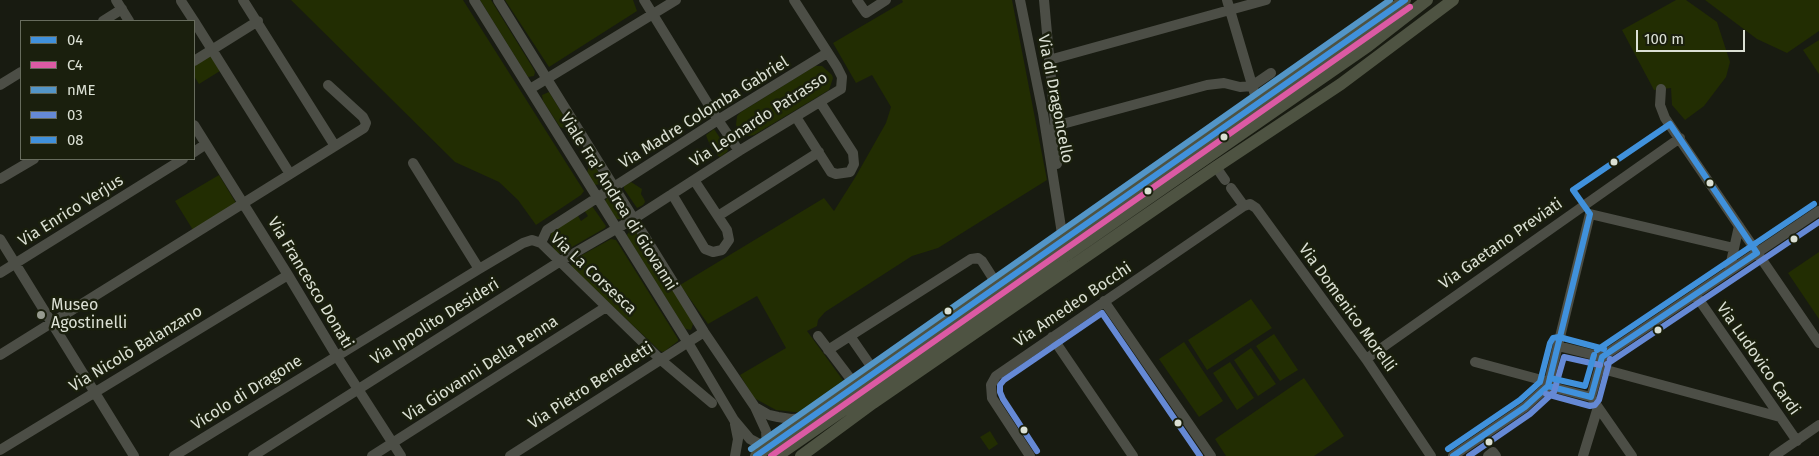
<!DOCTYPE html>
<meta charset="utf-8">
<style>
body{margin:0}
#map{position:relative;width:1819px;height:456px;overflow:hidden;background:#181b11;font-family:"Fira Sans",sans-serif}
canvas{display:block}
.legend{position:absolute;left:20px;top:20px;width:175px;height:140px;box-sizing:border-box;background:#1a1f0d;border:1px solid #676c5d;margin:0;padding:6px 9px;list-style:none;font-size:15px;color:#dbe0d4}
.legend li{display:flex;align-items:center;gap:10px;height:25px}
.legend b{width:25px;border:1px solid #676c5d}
.scale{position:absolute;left:1636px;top:30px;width:109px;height:22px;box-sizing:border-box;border:2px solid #dbe0d4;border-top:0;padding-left:6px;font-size:15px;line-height:18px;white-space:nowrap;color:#dbe0d4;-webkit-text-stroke:4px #1a1f0d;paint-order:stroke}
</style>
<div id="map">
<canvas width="1819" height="456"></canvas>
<ul class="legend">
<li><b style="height:6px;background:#4091dc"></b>04</li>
<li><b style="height:6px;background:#dc5aa4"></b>C4</li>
<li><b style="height:6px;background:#5395c7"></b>nME</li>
<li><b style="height:6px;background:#6589d5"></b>03</li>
<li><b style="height:6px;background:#4091dc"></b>08</li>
</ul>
<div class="scale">100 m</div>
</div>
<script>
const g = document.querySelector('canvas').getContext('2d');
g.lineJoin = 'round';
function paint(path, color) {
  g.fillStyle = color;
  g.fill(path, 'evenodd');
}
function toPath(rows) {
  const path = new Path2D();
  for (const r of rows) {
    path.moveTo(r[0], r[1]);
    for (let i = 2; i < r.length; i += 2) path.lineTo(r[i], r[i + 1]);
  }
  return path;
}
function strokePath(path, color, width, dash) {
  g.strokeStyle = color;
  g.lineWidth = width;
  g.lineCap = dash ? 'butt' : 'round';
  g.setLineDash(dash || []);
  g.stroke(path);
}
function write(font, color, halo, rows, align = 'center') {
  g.font = font + ' "Fira Sans",sans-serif';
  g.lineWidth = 5;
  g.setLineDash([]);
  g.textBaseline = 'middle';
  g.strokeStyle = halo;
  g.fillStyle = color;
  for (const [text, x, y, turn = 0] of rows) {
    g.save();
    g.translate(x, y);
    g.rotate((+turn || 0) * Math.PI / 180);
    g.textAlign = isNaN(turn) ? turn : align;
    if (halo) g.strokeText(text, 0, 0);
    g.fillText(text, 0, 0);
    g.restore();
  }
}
paint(toPath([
 [291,0,463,0,584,191,581,195,536,225,518,200,499,182,455,162],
 [480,0,491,0,533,68,535,72,534,76,528,77,526,74],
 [505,0,633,0,637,11,549,67],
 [902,0,1012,0,1047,180,938,248,912,256,825,312,818,320,817,326,807,331,845,383,803,413,776,410,754,398,740,375,786,348,757,296,708,324,680,285,824,198,834,211,856,176,886,123,891,107,872,75,856,83,833,43,903,2],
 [1676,0,1686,0,1717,22,1730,62,1726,77,1704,106,1685,120,1672,105,1671,88,1654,90,1622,30],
 [1705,0,1819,0,1819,31,1787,53,1757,39],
 [1819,40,1819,74,1803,50],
 [210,54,220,71,199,84,194,76,194,63],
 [815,66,822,66,832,75,833,78,829,90,754,135,749,136,743,135,739,131,736,125,737,116,741,112],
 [549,92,568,123,566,129,560,127,543,101,542,95],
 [714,129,728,150,727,152,720,157,718,156,710,145,707,138,706,135],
 [589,166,596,168,603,180,602,184,594,185,587,173],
 [219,175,236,203,193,230,175,201],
 [631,182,642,189,641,194,644,199,645,202,643,205,637,208,624,189,624,186],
 [608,196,613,196,625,215,623,219,617,219,614,216,605,201],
 [592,206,606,226,605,228,560,254,556,252,550,242,551,233,577,214,581,221,588,216,584,210],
 [631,229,636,232,690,317,693,324,691,330,686,329,684,327,630,241,627,235],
 [611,239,616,240,678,339,678,341,665,351,662,352,659,350,571,267,573,260],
 [1819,252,1819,319,1788,273],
 [1251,299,1272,328,1207,370,1188,340],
 [1274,334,1298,370,1280,381,1256,346],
 [1184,342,1223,401,1199,417,1159,359],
 [1251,348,1276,384,1258,396,1234,360],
 [1230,362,1254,398,1237,410,1213,373],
 [1304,378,1344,436,1314,456,1226,456,1215,439],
 [990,431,998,444,989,450,980,437]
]), '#222d02');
strokePath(toPath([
 [116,0,129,21],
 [243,0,335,146],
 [474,0,687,341,734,420,750,439,767,448,766,431,755,407,704,332,498,0],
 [644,0,718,120,739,151],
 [857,0,866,13,886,0],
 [1020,0,1043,113,1063,240],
 [1044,0,1055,122,1057,164],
 [1227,0,1258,105],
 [181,1,194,21],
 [103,21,122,9],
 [194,21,290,174],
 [1049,60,1266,0],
 [194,61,258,21],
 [0,85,21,72],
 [530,89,676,0],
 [1661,89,1660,105,1665,118,1819,343],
 [796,117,831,172,836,174,850,172,854,164,853,153,820,102],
 [194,125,288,275,336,355,401,456],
 [1055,126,1207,85,1224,83,1240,87,1252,86,1271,73],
 [194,152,206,144],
 [413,163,479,269],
 [1216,167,1225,180],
 [0,179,34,159],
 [1231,188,1244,206],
 [672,194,705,249,713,252,722,250,729,240,727,230,694,180],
 [1590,214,1734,248],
 [718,216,819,152],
 [0,239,134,456],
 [541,243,547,230,718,120,827,53],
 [1729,271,1739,226],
 [0,273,183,159],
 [1695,294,1797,441],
 [1104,301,1211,456],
 [818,336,856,386],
 [850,336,875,372],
 [1052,337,1133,456],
 [1558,346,1602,357],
 [828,350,971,259,978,258,982,261,998,286],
 [0,355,364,128,366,123,363,117,328,85],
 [1602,357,1819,211],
 [1366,359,1680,138],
 [1475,362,1549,382],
 [1599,368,1780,417],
 [1548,386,1591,397,1601,362],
 [1591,397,1632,456],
 [755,407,769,415,778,417,791,419,811,418],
 [0,450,288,275],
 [174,456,479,269,523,243,532,240,541,243,661,360,712,403],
 [253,456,559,262,635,218,739,151,841,89,842,77,837,67,794,0],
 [372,456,606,307],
 [510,456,704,332],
 [735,456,738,439,735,424],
 [1030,456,992,398,991,385,996,376,1244,206,1250,204,1256,208,1366,359,1431,456],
 [1453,456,1525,407,1548,386,1590,214],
 [1488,456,1493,452,1496,456],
 [1583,456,1598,407],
 [1774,456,1819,425]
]), '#4c4e46', 10);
strokePath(toPath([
 [756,456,1405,0],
 [777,456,1368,46,1427,0],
 [801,456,873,403,1216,167,1341,84,1453,0]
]), '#4e5342', 12);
strokePath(toPath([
 [1670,124,1757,253,1602,357,1591,397,1548,386,1590,214,1573,190,1670,124],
 [756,456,1405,0],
 [1453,456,1525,407,1548,386]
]), '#4091dc', 6);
strokePath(toPath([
 [771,456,1410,7]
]), '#dc5aa4', 6);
strokePath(toPath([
 [751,449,1390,0]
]), '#5395c7', 6);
strokePath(toPath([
 [1607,364,1819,222],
 [1546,394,1590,406,1595,405,1599,400,1610,359],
 [1037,451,1003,399,1000,392,1000,385,1004,380,1102,313,1200,456],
 [1469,456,1530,414,1554,392,1564,357,1600,365]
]), '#6589d5', 6);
strokePath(toPath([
 [1597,350,1814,204],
 [1550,378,1585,386,1594,355],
 [1448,449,1520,400,1540,382,1550,343,1553,338,1559,337,1604,349]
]), '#4091dc', 6);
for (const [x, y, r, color] of [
 [1224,137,4.5,"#dbe0d4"],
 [1614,162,4.5,"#dbe0d4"],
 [1710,183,4.5,"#dbe0d4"],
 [1148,191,4.5,"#dbe0d4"],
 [1794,239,4.5,"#dbe0d4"],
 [948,311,4.5,"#dbe0d4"],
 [41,315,5,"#979b90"],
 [1658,330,4.5,"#dbe0d4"],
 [1178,423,4.5,"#dbe0d4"],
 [1024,430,4.5,"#dbe0d4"],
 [1489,442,4.5,"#dbe0d4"]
]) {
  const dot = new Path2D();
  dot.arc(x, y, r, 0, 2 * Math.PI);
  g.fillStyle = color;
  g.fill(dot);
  strokePath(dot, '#1a1f0d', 2);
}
write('16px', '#dbe0d4', '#1a1f0d', [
 ["Via di Dragoncello",1055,99,79],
 ["Via Madre Colomba Gabriel",704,113,-32],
 ["Via Leonardo Patrasso",759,120,-33],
 ["Viale Fra' Andrea di Giovanni",618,202,58],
 ["Via Enrico Verjus",71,211,-32],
 ["Via Gaetano Previati",1501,244,-35],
 ["Via La Corsesca",593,274,43],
 ["Via Francesco Donati",310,283,59],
 ["Via Amedeo Bocchi",1073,305,-34],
 ["Via Domenico Morelli",1347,308,54],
 ["Via Ippolito Desideri",435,322,-32],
 ["Via Nicolò Balanzano",136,349,-31],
 ["Via Ludovico Cardi",1758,359,55],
 ["Via Giovanni Della Penna",481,369,-33],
 ["Via Pietro Benedetti",591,386,-33],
 ["Vicolo di Dragone",247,393,-32]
]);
write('16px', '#dbe0d4', '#1a1f0d', [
 ["Museo",51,306],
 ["Agostinelli",51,324]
], 'left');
</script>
